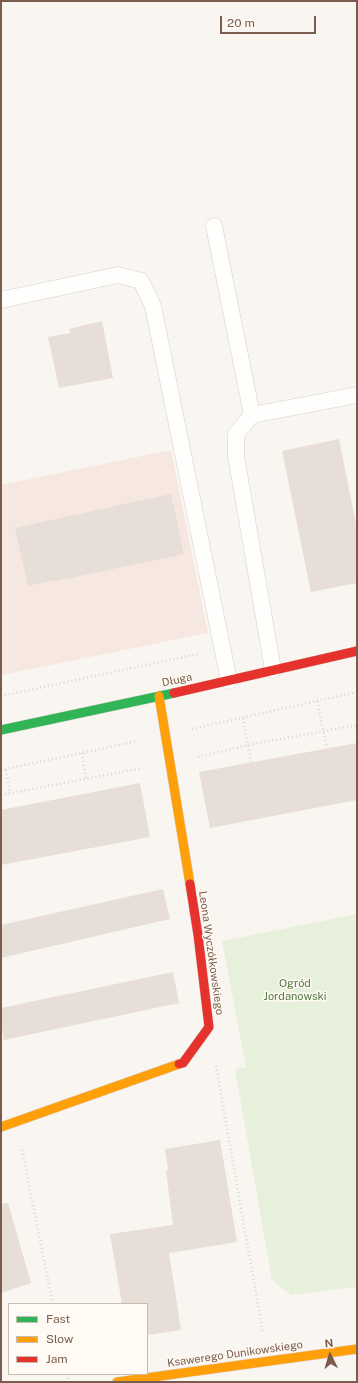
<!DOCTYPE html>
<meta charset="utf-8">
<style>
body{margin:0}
#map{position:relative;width:358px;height:1383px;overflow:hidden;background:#f9f5f0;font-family:"Public Sans",sans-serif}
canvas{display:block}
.frame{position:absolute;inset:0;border:2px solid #7a5c4d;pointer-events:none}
.legend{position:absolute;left:8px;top:1303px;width:140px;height:72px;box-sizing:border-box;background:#fffaf3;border:1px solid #cabbb1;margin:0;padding:5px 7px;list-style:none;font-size:12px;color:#7a5c4d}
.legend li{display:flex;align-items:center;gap:8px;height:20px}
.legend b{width:20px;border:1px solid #cabbb1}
.north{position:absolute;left:310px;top:1335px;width:40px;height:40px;-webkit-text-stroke:3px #fffaf3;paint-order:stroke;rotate:355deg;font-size:11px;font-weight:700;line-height:16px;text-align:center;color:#7a5c4d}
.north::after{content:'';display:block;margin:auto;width:14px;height:18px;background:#7a5c4d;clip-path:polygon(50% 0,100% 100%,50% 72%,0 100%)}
.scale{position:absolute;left:220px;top:16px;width:96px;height:18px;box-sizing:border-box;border:2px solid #7a5c4d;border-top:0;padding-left:5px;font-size:12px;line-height:14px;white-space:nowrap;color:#7a5c4d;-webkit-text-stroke:3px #fffaf3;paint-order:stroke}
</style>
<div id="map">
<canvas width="358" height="1383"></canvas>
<div class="frame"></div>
<ul class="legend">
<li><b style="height:5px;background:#30b455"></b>Fast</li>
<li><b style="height:5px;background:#ff9f0a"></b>Slow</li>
<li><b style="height:5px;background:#e5322d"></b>Jam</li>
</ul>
<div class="north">N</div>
<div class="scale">20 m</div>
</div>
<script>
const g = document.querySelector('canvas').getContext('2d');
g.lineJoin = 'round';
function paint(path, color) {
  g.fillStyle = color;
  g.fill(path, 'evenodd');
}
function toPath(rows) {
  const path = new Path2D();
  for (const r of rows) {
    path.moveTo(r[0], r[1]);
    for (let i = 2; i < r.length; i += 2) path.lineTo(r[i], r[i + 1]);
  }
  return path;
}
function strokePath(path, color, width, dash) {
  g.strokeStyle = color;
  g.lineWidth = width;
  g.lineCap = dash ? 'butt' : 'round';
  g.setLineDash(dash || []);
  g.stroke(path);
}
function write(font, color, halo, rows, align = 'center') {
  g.font = font + ' "Public Sans",sans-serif';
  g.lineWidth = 3;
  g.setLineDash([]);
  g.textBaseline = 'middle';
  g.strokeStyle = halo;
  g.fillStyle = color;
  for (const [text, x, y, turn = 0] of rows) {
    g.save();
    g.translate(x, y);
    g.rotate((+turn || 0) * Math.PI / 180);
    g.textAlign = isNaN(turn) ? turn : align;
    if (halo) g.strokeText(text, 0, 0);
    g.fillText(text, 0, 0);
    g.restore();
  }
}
paint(toPath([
 [171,450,208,633,1,675,1,485]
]), '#f6e8e1');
paint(toPath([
 [357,914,357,1287,291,1295,272,1280,235,1069,246,1067,222,941]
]), '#e7f0db');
paint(toPath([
 [102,321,113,378,59,388,48,337,70,333,69,329],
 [339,439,357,529,357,583,311,592,282,451],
 [171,494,184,554,56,581,55,580,28,586,15,528],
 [357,743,357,800,210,828,199,772],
 [140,783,150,837,1,865,1,810],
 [163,889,170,919,1,958,1,925],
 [173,972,179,1003,4,1040,1,1023,1,1008],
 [220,1140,237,1242,169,1253,181,1330,147,1335,147,1304,122,1304,110,1234,173,1225,166,1171,168,1170,165,1149],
 [8,1203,31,1283,1,1293,1,1204]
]), '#e6ded7');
const lane = toPath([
 [214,226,252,415,236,434,236,456,273,670],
 [1,300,118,275,141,281,153,306,229,681],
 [252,415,357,395]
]);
const fast = toPath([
 [1,730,174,693]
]);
const slow = toPath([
 [159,696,190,884],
 [1,1127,179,1064],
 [117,1382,357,1349]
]);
const jam = toPath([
 [174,693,357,651],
 [179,1064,183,1063,209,1027,198,935,190,884]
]);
strokePath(lane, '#d7d1cb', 17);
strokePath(fast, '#d9d2cb', 10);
strokePath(slow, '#d9d2cb', 10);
strokePath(jam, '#d9d2cb', 10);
strokePath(toPath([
 [1,696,198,654],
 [317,701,327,748],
 [243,718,251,762],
 [192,729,357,692],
 [82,753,86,779],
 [198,757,248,745,357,725],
 [1,770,138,741],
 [6,770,10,793],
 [1,795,142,768],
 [216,1066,263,1333],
 [22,1150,53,1304],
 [67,1374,69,1382]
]), '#dcd5d0', 2.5, [1, 3]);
strokePath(lane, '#fefefd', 16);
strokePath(fast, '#30b455', 9);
strokePath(slow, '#ff9f0a', 9);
strokePath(jam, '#e5322d', 9);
write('11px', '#7a5c4d', '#fffaf3', [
 ["Długa",177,680,-12],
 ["Leona Wyczółkowskiego",211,953,82],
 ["Ksawerego Dunikowskiego",235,1354,-8]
]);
write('11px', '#537a41', '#fffaf3', [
 ["Ogród",295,984],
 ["Jordanowski",295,997]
]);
</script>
